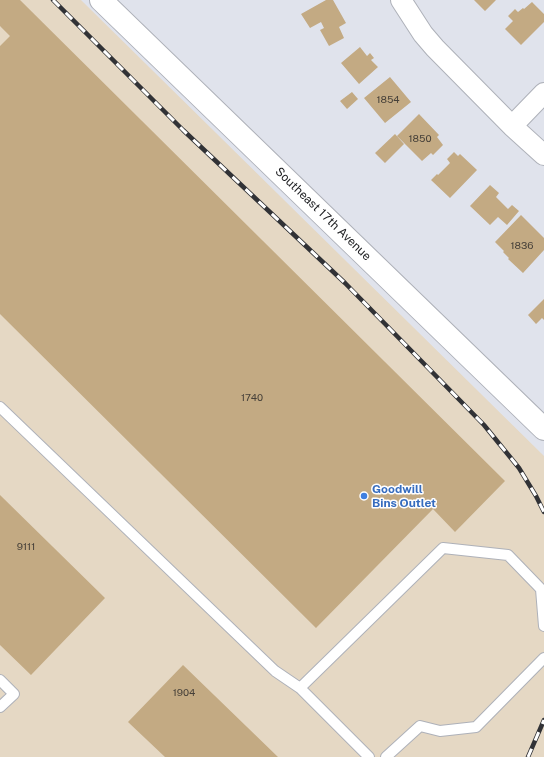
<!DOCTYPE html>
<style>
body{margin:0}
canvas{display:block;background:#e0e3ec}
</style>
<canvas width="544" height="757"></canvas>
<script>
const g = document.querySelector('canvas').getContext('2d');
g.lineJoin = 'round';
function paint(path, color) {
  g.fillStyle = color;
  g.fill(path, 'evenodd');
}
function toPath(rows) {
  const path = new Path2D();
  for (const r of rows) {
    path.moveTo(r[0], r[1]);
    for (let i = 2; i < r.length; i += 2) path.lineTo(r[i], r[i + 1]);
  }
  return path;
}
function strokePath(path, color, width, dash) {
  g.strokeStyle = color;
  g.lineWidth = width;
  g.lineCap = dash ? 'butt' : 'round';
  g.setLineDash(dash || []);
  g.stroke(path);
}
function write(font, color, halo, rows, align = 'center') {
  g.font = font + ' "Public Sans",sans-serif';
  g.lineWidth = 3;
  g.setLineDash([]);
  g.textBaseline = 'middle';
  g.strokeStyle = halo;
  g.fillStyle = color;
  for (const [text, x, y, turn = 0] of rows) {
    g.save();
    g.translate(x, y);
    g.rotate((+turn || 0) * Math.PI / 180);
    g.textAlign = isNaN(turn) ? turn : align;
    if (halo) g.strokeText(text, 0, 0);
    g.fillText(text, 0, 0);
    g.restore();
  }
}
paint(toPath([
 [0,0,81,0,544,456,544,757,0,757]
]), '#e5d8c4');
paint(toPath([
 [0,0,20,0,505,481,455,532,433,509,316,628,0,314,0,46,10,36,0,26],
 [326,0,333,0,346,23,339,27,344,38,329,46,320,30,324,28,321,22,310,28,301,14],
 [474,0,496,0,485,11],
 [532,2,544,14,544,22,521,45,505,29,513,21,508,16,515,9,518,12,523,8,524,9],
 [360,47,367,56,370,53,374,58,371,60,378,67,359,84,341,63],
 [390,77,411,102,385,123,364,98],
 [352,92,358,99,347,109,340,101],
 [419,114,439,135,437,137,443,145,433,155,431,153,422,161,397,136],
 [395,134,404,144,385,163,375,153],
 [454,152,458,156,460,154,477,170,450,198,431,180,437,174,438,175,450,163,447,159],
 [490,185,499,193,496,197,508,209,512,205,519,211,507,225,498,217,490,225,470,206],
 [521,215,544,238,544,250,523,273,508,259,509,258,503,252,504,251,495,242],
 [544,299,544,320,542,318,536,324,528,315],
 [0,495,105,598,31,675,0,645],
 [183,665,278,757,165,757,128,722]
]), '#c3aa83');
const lane = toPath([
 [0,407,275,671,300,688],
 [0,680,14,694,0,707],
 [369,757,300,688,443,548,508,555,541,589,544,626],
 [386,757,420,726,440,731,476,727,544,658]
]);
const street = toPath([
 [401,0,423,34,435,48,512,126,544,155],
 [512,126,544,93]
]);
const secondary = toPath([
 [101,0,544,429]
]);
strokePath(lane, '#aeb1b9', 12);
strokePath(street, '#aeb1b9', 22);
strokePath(secondary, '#aeb1b9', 24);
strokePath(lane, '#fff', 10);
strokePath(street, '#fff', 20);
strokePath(secondary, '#fff', 22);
const rail = toPath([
 [53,0,183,130,345,283,484,425,519,468,536,496,544,512],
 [528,757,544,720]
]);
strokePath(rail, '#313236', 4.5);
strokePath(rail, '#fff', 3, [9]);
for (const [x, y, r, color] of [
 [364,496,4,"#3f7fe0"]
]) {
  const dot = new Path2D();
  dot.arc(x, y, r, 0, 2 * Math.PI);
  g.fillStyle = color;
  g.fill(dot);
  strokePath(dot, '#fff', 1.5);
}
write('10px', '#464039', null, [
 ["1854",388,100],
 ["1850",420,139],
 ["1836",522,246],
 ["1740",252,398],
 ["9111",26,547],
 ["1904",184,693]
]);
write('12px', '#1c1d20', '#fff', [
 ["Southeast 17th Avenue",323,214,44]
]);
write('bold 12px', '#366cbe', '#fff', [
 ["Goodwill",372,489],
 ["Bins Outlet",372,503]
], 'left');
</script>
